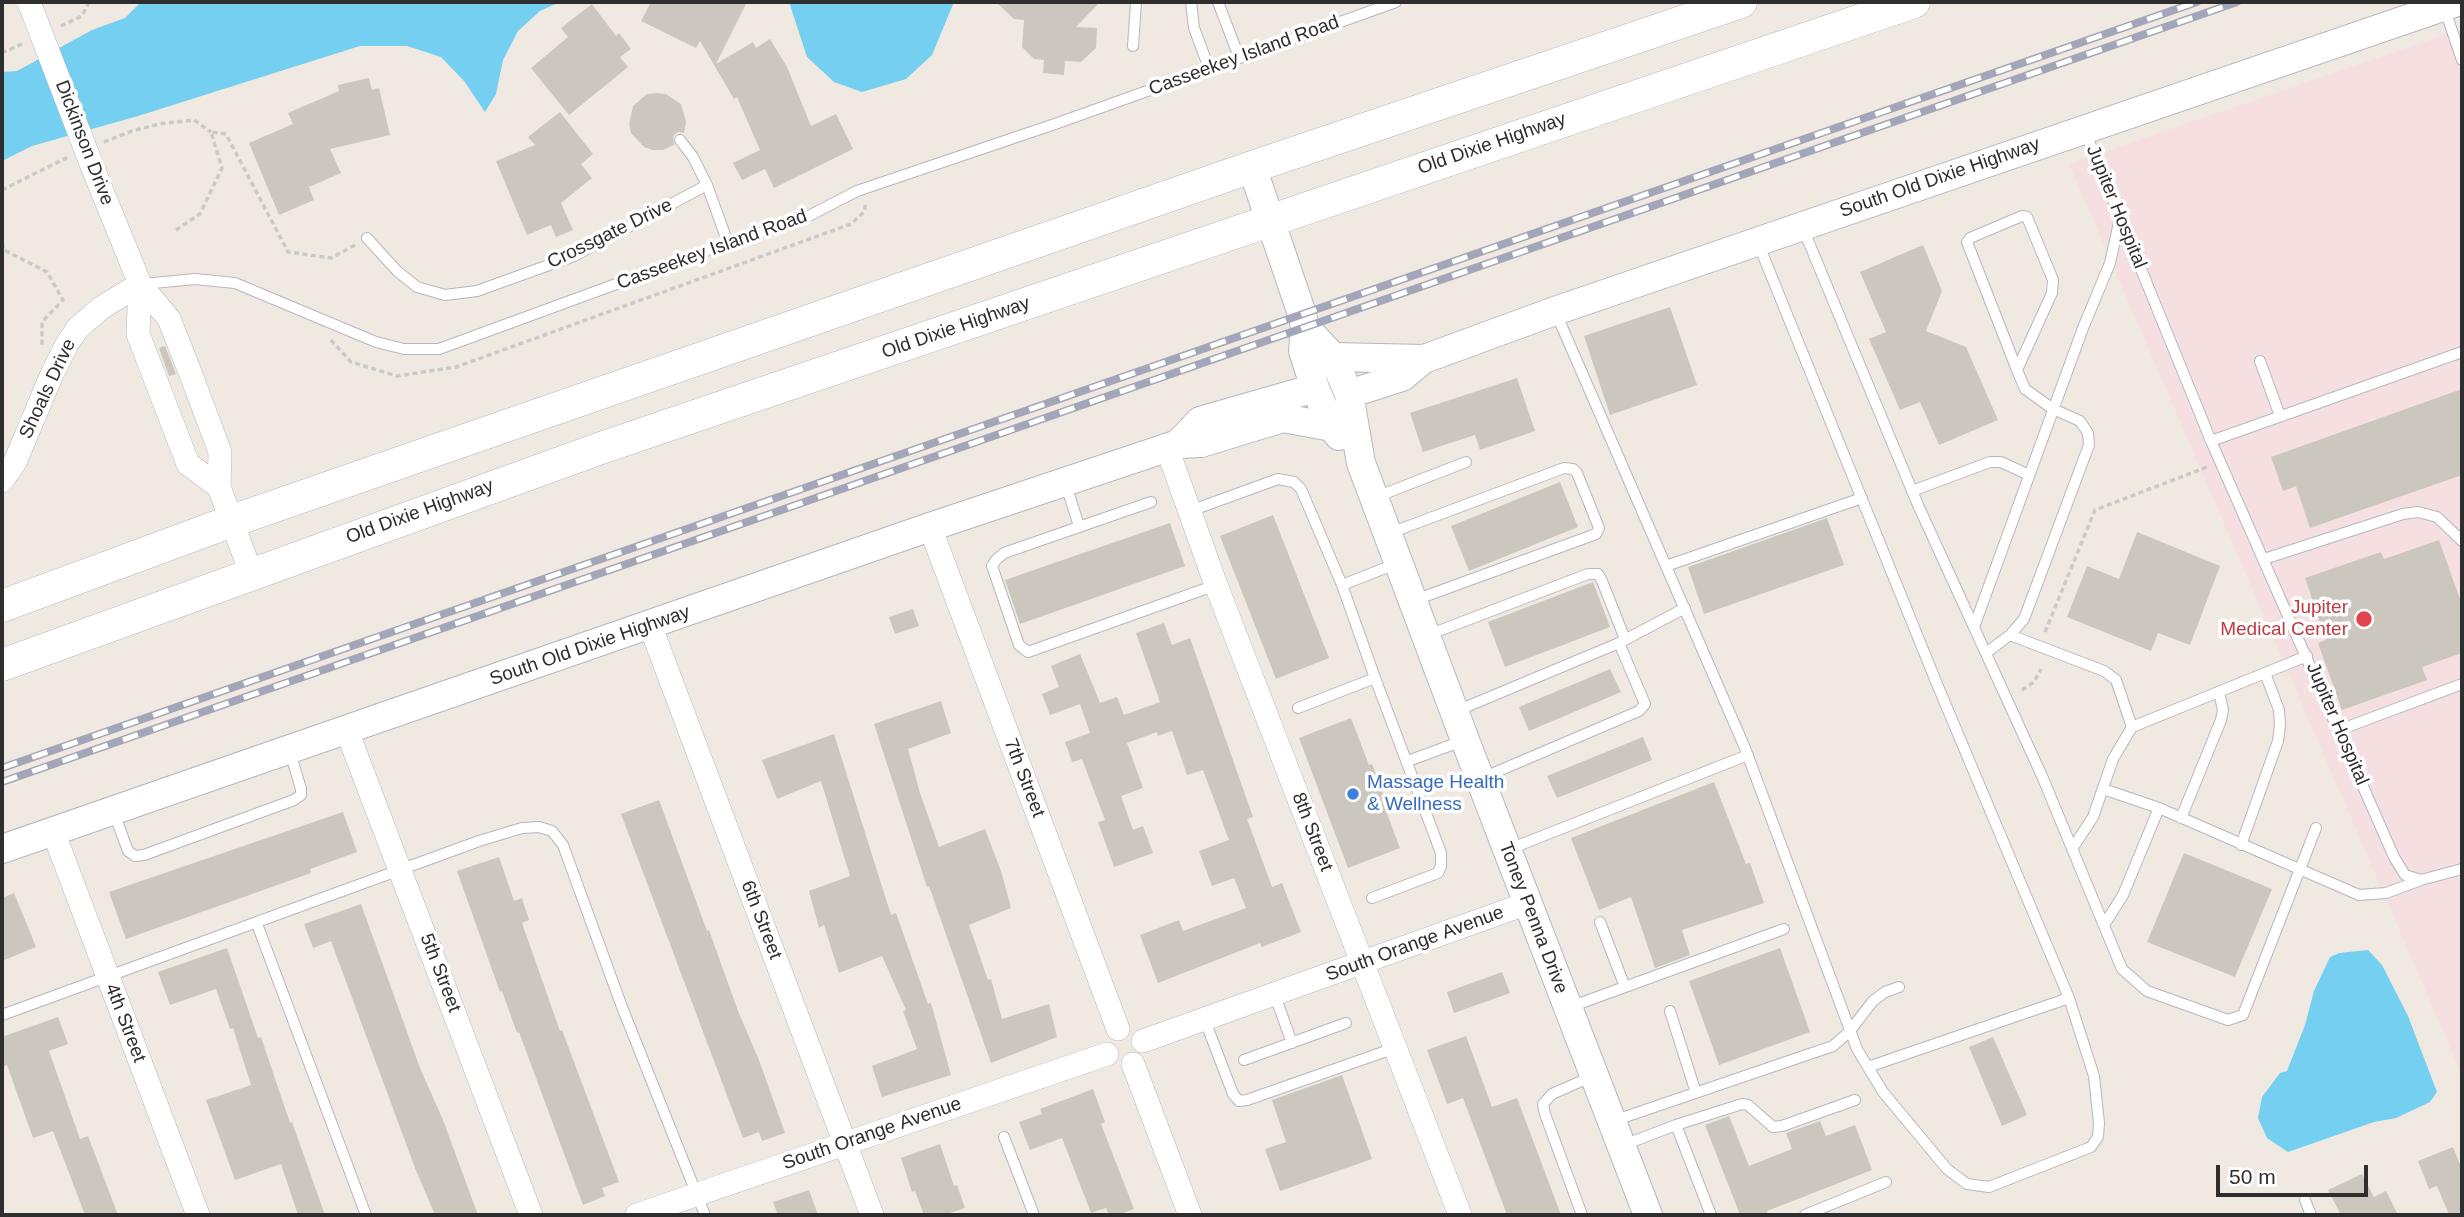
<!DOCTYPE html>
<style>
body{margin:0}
#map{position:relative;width:2464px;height:1217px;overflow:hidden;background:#efe9e1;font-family:Arial,sans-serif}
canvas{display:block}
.frame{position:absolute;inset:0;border:4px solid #2e2e2e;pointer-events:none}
.scale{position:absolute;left:2216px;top:1165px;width:152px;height:32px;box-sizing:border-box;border:4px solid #2e2e2e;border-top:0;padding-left:9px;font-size:21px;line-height:24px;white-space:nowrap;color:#2e2e2e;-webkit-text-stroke:5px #fff;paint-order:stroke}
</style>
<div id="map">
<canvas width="2464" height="1217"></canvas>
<div class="frame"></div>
<div class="scale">50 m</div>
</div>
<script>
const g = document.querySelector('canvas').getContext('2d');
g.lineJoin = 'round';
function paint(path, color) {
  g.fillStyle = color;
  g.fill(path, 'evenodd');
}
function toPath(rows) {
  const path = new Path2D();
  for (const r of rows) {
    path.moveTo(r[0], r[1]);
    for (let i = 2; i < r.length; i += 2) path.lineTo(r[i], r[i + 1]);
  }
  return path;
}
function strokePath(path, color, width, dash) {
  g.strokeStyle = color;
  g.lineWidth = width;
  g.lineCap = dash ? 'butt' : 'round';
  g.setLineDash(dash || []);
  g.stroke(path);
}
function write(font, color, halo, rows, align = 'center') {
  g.font = font + ' Arial,sans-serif';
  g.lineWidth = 7;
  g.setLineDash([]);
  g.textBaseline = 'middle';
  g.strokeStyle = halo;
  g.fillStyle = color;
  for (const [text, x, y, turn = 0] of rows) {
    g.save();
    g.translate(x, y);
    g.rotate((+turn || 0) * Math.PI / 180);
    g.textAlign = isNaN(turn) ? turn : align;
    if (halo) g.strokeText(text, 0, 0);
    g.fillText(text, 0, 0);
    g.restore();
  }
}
paint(toPath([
 [2462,29,2462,1075,2069,164]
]), '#f5dfe0');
paint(toPath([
 [141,2,560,2,540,11,518,31,503,60,496,94,485,112,464,81,441,57,407,46,360,46,138,116,32,146,2,161,2,72,17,71,92,30,125,18],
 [789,2,954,2,932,55,906,79,862,92,834,82,807,57],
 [2368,950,2382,965,2408,1016,2437,1092,2430,1102,2396,1118,2374,1122,2288,1152,2267,1138,2258,1118,2262,1097,2280,1073,2287,1071,2305,1025,2314,991,2330,957,2339,953]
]), '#75cff0');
paint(toPath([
 [651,2,747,2,716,64,753,42,756,48,770,39,787,67,811,126,836,114,853,149,774,188,765,169,742,180,733,163,760,150,737,97,734,99,700,41,696,48,641,21],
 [996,2,1100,2,1076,27,1097,28,1096,48,1081,62,1065,61,1064,75,1043,73,1044,60,1034,59,1022,47,1024,20,1014,19],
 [592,4,616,36,619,33,631,49,620,57,628,67,569,115,531,68,568,37,561,28],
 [369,78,372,90,379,88,390,135,330,149,341,173,309,187,314,200,279,215,249,143,293,124,288,113,339,91,338,85],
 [656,93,666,94,681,104,686,122,684,133,678,132,673,136,674,145,663,150,653,150,644,147,631,133,629,124,633,106,647,94],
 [560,112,593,154,581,164,592,178,561,203,573,230,556,237,551,225,527,235,496,161,535,145,528,137],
 [1923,245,1942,291,1926,331,1966,347,1998,420,1939,445,1920,402,1900,410,1869,339,1886,332,1860,272],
 [1670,307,1697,385,1610,415,1584,336],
 [165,346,176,374,169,376,159,348],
 [1517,378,1535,431,1480,450,1475,435,1423,452,1410,413],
 [2462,389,2462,475,2310,528,2296,486,2283,491,2271,457],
 [1560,482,1578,527,1469,571,1451,526],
 [1273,515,1329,658,1276,679,1220,536],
 [1827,518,1844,565,1704,614,1688,567],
 [1170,523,1185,566,1020,624,1005,580],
 [2137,532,2220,566,2190,645,2158,633,2151,651,2067,617,2087,566,2119,579],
 [2439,540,2462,605,2462,653,2422,667,2427,680,2342,710,2318,643,2326,640,2305,578,2381,552,2384,559],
 [1593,582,1610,627,1505,667,1488,622],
 [913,609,919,626,895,634,889,617],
 [1164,623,1172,645,1190,638,1253,817,1247,819,1272,887,1282,883,1301,932,1262,947,1260,943,1158,983,1140,935,1179,920,1183,931,1246,908,1234,878,1212,886,1199,851,1229,840,1203,770,1187,775,1172,731,1158,736,1157,732,1127,743,1143,788,1121,796,1133,830,1143,826,1153,853,1114,867,1098,822,1105,820,1082,759,1072,762,1065,742,1090,733,1080,704,1050,715,1042,694,1059,687,1051,666,1080,654,1100,703,1117,697,1124,715,1160,702,1136,633],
 [1610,669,1621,692,1529,731,1519,707],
 [941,701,951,733,908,749,920,793,939,847,985,829,1002,874,1011,908,969,925,988,980,991,979,1002,1019,1049,1004,1057,1037,991,1063,929,886,927,887,874,724],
 [1351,718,1369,765,1372,764,1385,799,1382,800,1400,848,1348,868,1299,738],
 [834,734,891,915,896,913,928,1004,931,1003,951,1075,882,1097,872,1066,917,1049,903,1011,906,1010,882,956,839,973,824,925,819,928,809,891,850,876,821,781,777,799,762,760],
 [1643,737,1652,760,1557,798,1547,776],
 [1714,782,1746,864,1750,863,1764,903,1682,930,1690,955,1655,968,1631,897,1599,910,1571,838],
 [659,800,707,931,709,930,738,1011,759,1060,785,1133,762,1141,759,1132,743,1138,621,814],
 [343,812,357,852,310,869,311,873,126,939,109,892],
 [2184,853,2272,889,2235,977,2147,942],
 [499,857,514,901,522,898,529,920,522,923,560,1031,562,1030,619,1182,602,1188,605,1196,583,1205,519,1032,517,1033,502,991,500,992,457,871],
 [14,893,36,947,2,961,2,898],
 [361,904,420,1068,443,1120,478,1215,435,1215,415,1168,331,941,313,948,304,924],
 [227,948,258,1038,261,1037,290,1123,292,1122,325,1215,298,1215,281,1164,235,1180,206,1100,251,1085,233,1028,230,1029,216,989,170,1005,158,972],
 [1780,948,1810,1032,1719,1065,1689,981],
 [1502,972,1510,993,1454,1013,1447,992],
 [58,1017,68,1044,49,1051,80,1139,88,1136,118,1215,85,1215,53,1131,33,1138,7,1065,2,1067,2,1037],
 [1466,1036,1492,1107,1517,1098,1561,1215,1507,1215,1463,1098,1447,1104,1427,1050],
 [1993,1037,2027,1115,2002,1126,1969,1047],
 [1342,1075,1372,1159,1280,1191,1265,1149,1286,1142,1272,1100],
 [1093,1089,1105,1122,1101,1124,1134,1209,1117,1215,1109,1215,1106,1208,1091,1213,1062,1138,1030,1150,1019,1122,1042,1114,1040,1109],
 [1729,1116,1749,1166,1792,1149,1786,1133,1820,1121,1826,1136,1855,1125,1872,1170,1767,1211,1768,1215,1740,1215,1705,1125],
 [940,1144,954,1186,957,1185,965,1208,944,1215,924,1215,915,1191,912,1192,901,1158],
 [2453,1147,2462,1169,2462,1215,2449,1215,2437,1186,2429,1189,2418,1161],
 [2362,1174,2374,1197,2386,1191,2398,1215,2341,1215,2328,1190],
 [809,1190,818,1215,778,1215,773,1202]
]), '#cbc7bf');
const service = toPath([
 [1191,2,1194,28,1209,68],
 [1218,2,1239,57],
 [2444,7,2462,60],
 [1133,46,1136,2],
 [2084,129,2211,441,2394,857,2405,875,2421,880,2462,869],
 [680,140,693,157,707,185,728,243],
 [1802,226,1918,505,2042,776,2122,969,2147,991,2228,1020,2243,1015,2316,828],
 [367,238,397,271,417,287,445,295,477,291,574,256,707,185],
 [143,284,195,279,235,283,376,342,404,349,439,349,728,243,799,221,857,191,1055,124,1396,2],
 [1556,313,1745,748,1857,1049,1883,1092,1947,1169,1967,1184,1989,1187,2091,1147,2098,1137,2099,1123,2094,1076,2069,998,1937,684,1758,243],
 [2260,361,2280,416],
 [2211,441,2462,352],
 [1065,482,1079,526],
 [1912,491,1990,462,2001,462,2029,475],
 [1376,497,1466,462],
 [1151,502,1004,553,996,560,992,566,1019,645,1028,652,1216,585],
 [1190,511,1278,479,1294,482,1301,489,1342,585,1375,678,1441,853,1441,866,1438,873,1372,898],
 [1390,533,1564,468,1573,469,1577,473,1599,528,1596,534,1415,600],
 [2264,559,2403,514,2418,512,2437,517,2462,541],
 [1666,566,1862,498],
 [1342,585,1398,563],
 [1974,627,2083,328,2110,263,2120,218],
 [1428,635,1588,574,1598,574,1602,581,1625,639],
 [2010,635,2104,671,2116,680,2132,727],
 [1986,653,2010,635,2024,619,2089,445,2088,433,2080,421,2053,409,2025,389,2017,370,1967,242,1970,238,2022,216,2027,217,2053,280,2052,293,2017,370],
 [1298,708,1375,678],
 [1454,712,1619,643,1685,608],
 [2339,730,2462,684],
 [1408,761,1465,740],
 [1482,778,1639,711,1645,704,1619,643],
 [2103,789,2159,808,2359,895,2386,893,2421,880],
 [114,813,128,851,135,856,144,855,294,800,301,795,301,789,290,752],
 [2181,818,2221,720,2223,710,2219,692],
 [2241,845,2278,741,2280,725,2279,710,2265,673],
 [2072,849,2093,817,2113,759,2132,727,2307,656],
 [1507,850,1748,755],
 [1600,922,1625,987],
 [257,924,366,1215],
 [2104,925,2123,895,2159,808],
 [1274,993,1292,1043],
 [1570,1007,1784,929],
 [1670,1011,1696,1093],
 [2,1015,479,841,522,828,539,827,552,831,563,845,622,1007,705,1215],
 [1204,1018,1233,1094,1239,1101,1247,1100,1395,1048],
 [1244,1060,1346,1023],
 [1868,1067,2069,998],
 [1613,1121,1833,1046,1849,1032,1873,1001,1885,992,1899,987],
 [1676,1125,1742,1104,1748,1105,1773,1127,1782,1126,1855,1100],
 [1004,1137,1034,1215],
 [1621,1146,1676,1125,1711,1215],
 [2305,1200,2311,1215],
 [1582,1215,1545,1114,1543,1104,1552,1094,1593,1076],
 [1805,1215,1886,1182]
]);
const minor = toPath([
 [94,171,140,284,169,319,190,372,220,452,219,487,251,573],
 [140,284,138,334,188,464,219,487],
 [1167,448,1216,585,1460,1215],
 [2,481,15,462,52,374,67,344,78,328,101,308,140,284],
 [930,527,1118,1029],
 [650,625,872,1215],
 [347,731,531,1215],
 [53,831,198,1215],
 [1143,1041,1528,903],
 [1133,1064,1190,1215],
 [637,1215,1107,1054]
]);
const tertiary = toPath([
 [1252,167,1302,314,1305,327,1303,351,1315,388,1332,427,1339,436],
 [1305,327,1333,357,1349,394,1361,463,1465,740,1648,1215],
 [1333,357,1424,359],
 [1349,394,1402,377,1424,359,1555,311,2457,2],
 [1178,444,1200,421,1315,388],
 [2,849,930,527,1178,444,1201,443,1283,418,1332,427]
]);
const secondary = toPath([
 [2,606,232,521,1252,167,1741,2],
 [2,665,601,448,1914,2]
]);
strokePath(service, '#b4b7c1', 12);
strokePath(minor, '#b4b7c1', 24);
strokePath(tertiary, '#b4b7c1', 30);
strokePath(secondary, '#b4b7c1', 33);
strokePath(toPath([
 [61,26,82,16,89,2],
 [2,53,22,44],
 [104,142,132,131,159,124,194,120,211,132],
 [2,190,68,157],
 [176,230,200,214,222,168,211,132,226,134,288,252,331,258,355,245],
 [2,243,4,250,47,272,63,300,42,322,42,345],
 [331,340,351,362,397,376,456,367,851,224,865,211,865,204],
 [2045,632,2095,510,2207,467],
 [2022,690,2034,682,2041,669]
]), '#c9c9c9', 3.5, [5, 3.5]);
strokePath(service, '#fff', 10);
strokePath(minor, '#fff', 23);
strokePath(tertiary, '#fff', 28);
strokePath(secondary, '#fff', 32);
const rail = toPath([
 [2,768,2197,2],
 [2,782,2237,2]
]);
strokePath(rail, '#a3a6b8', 8);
strokePath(rail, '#fff', 5, [16]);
const minorBridge = toPath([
 [29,2,94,171]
]);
strokePath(minorBridge, '#b4b7c1', 24, []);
strokePath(minorBridge, '#fff', 23);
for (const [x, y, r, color] of [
 [2364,619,9,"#e0444e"],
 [1353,794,7,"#3f7fe0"]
]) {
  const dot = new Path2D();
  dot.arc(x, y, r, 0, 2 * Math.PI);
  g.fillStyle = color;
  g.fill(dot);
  strokePath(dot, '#fff', 2.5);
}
write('19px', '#2e2e2e', '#fff', [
 ["Casseekey Island Road",1244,56,-20],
 ["Dickinson Drive",84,143,69],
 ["Old Dixie Highway",1492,144,-19],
 ["South Old Dixie Highway",1940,178,-19],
 ["Jupiter Hospital",2116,207,68],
 ["Crossgate Drive",610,234,-26],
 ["Casseekey Island Road",712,250,-20],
 ["Old Dixie Highway",956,328,-19],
 ["Shoals Drive",48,389,-65],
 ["Old Dixie Highway",420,512,-20],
 ["South Old Dixie Highway",590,646,-19],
 ["Jupiter Hospital",2337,724,67],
 ["7th Street",1024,778,69],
 ["8th Street",1312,832,69],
 ["Toney Penna Drive",1533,918,69],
 ["6th Street",761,920,69],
 ["South Orange Avenue",1415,944,-20],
 ["5th Street",440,973,69],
 ["4th Street",125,1023,69],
 ["South Orange Avenue",872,1134,-19]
]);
write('19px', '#be3a42', '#fff', [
 ["Jupiter",2348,608],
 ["Medical Center",2348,630]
], 'right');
write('19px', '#366cbe', '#fff', [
 ["Massage Health",1367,783],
 ["& Wellness",1367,805]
], 'left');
</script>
